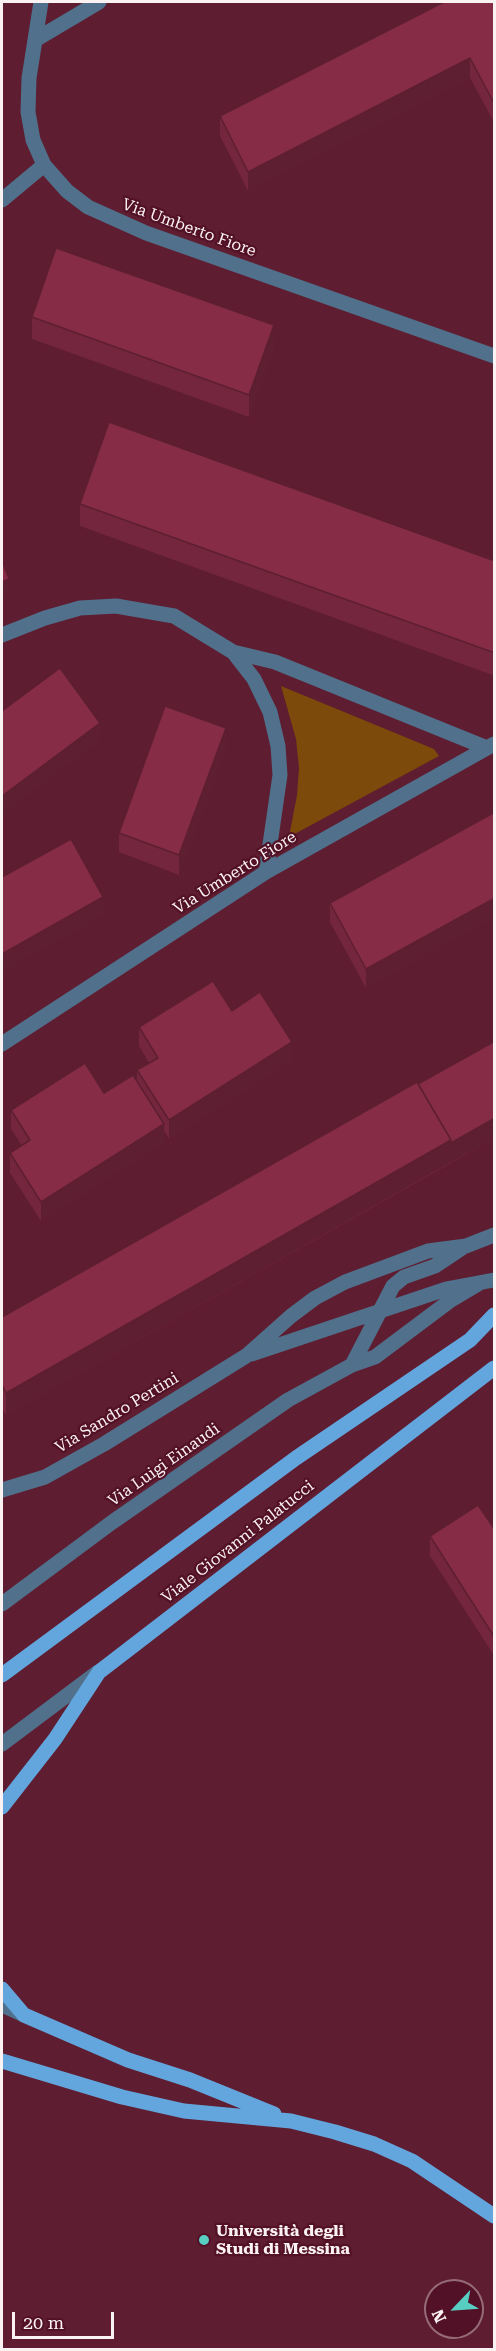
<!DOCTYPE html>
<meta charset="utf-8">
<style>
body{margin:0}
#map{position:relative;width:496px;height:2351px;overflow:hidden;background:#5e1d30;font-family:"Roboto Serif",serif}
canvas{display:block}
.frame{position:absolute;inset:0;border:3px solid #fbf2f3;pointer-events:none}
.north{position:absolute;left:424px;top:2279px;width:60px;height:60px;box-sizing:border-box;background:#521126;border:2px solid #966b78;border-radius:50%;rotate:245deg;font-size:16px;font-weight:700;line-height:24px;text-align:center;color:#fbf2f3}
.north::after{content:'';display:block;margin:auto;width:21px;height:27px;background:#57cec1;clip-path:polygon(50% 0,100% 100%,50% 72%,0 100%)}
.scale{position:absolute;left:12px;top:2312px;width:102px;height:27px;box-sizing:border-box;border:3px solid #fbf2f3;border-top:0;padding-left:8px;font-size:18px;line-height:21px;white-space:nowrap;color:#fbf2f3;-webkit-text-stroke:4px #521126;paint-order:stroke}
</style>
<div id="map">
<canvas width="496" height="2351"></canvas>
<div class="frame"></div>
<div class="north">N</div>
<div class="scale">20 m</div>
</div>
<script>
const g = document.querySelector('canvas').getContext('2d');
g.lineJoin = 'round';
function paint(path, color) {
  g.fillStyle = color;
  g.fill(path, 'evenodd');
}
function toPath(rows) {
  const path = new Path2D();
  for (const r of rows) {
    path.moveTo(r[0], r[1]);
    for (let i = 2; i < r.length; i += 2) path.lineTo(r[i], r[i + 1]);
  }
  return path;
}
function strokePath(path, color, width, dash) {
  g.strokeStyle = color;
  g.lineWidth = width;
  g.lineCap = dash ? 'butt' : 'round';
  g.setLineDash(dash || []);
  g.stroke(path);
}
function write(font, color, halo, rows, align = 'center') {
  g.font = font + ' "Roboto Serif",serif';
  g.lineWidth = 4.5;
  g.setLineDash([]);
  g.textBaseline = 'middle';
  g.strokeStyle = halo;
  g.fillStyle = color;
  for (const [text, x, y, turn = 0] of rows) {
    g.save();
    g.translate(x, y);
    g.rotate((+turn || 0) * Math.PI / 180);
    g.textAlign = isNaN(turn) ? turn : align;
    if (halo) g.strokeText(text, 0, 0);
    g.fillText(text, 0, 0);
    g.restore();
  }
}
paint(toPath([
 [281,686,434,749,439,756,289,837,297,795,299,768,296,739]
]), '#7c4a0a');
strokePath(toPath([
 [41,2,29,78,28,112,33,140,44,165,67,191,88,207,146,233,494,356],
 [35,40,99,2],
 [2,200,44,165],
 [2,635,45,618,80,608,116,606,174,616,233,652,254,679,270,712,278,746,280,775,266,872],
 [233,652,275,662,487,748],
 [2,1044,266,872,494,744],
 [252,1354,446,1289,494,1280],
 [352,1365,393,1286,404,1277,435,1266,462,1248],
 [2,1490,45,1477,104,1444,246,1356,291,1316,315,1298,345,1282,428,1251,466,1246,494,1235],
 [2,1604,111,1523,288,1400,352,1365,375,1357,451,1300,478,1284],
 [2,1744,98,1672],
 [2,2005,24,2015]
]), '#50708b', 15);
strokePath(toPath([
 [2,1675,296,1458,470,1340,494,1315],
 [2,1807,55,1739,99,1672,494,1368],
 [2,1989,24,2015,128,2060,190,2080,274,2114],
 [2,2061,122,2097,184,2111,291,2121,335,2132,374,2144,412,2161,494,2216]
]), '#63a5dd', 15);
paint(toPath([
 [495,2,495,124,470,78,248,191,220,136,220,116],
 [32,317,274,348,249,417,32,339],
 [80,504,495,561,495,676,80,526],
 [226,748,179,875,119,852,119,833],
 [495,812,495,917,366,988,330,922,330,903],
 [232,1011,292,1061,169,1139,164,1131,164,1143,41,1221,10,1173,10,1153,22,1146,11,1129,11,1110,104,1093,137,1082,137,1070,149,1063,139,1046,139,1027],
 [495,1041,495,1138,6,1415,2,1408,2,1317],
 [495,1530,495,1657,430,1556,430,1536]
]), '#73263d');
paint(toPath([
 [470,58,470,78,248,191,248,172],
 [274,325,274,348,249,417,249,395],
 [9,579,9,594,2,597,2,582],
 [100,723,100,742,2,815,2,796],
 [226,728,226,748,179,875,179,855],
 [103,897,103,917,2,973,2,954],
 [495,898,495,917,366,988,366,969],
 [292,1042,292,1061,169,1139,169,1120],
 [495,1118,495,1138,451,1162,451,1143],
 [164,1124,164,1143,41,1221,41,1202],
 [451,1140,451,1162,6,1415,6,1393]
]), '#5e1f32');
const building = toPath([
 [444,2,495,2,495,105,470,58,248,172,220,116,444,2],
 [56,248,274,325,249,395,32,317,56,248],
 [109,422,495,561,495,653,80,504,109,422],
 [2,561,9,579,2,582,2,561],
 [60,668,100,723,2,796,2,711,60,668],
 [165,706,226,728,179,855,119,833,165,706],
 [495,812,495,898,366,969,330,903,495,812],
 [71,839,103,897,2,954,2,877,71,839],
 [213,981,232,1011,260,992,292,1042,169,1120,137,1070,158,1058,139,1027,213,981],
 [495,1041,495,1118,451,1143,451,1140,418,1084,495,1041],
 [85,1063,104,1093,133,1075,164,1124,41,1202,10,1153,30,1140,11,1110,85,1063],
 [417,1082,451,1140,6,1393,2,1385,2,1317,417,1082],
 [478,1505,495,1530,495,1638,430,1536,478,1505]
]);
paint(building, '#862c47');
strokePath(building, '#5e1f32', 1.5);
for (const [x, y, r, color] of [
 [204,2240,6,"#57cec1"]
]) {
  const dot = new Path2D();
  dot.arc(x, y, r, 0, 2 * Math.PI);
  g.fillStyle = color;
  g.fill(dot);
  strokePath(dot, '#521126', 2);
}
write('16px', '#fbf2f3', '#521126', [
 ["Via Umberto Fiore",189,228,20],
 ["Via Umberto Fiore",235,873,-32],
 ["Via Sandro Pertini",117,1413,-31],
 ["Via Luigi Einaudi",164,1465,-35],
 ["Viale Giovanni Palatucci",238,1542,-38]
]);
write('bold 16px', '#fbf2f3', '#521126', [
 ["Università degli",216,2231],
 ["Studi di Messina",216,2249]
], 'left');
</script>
